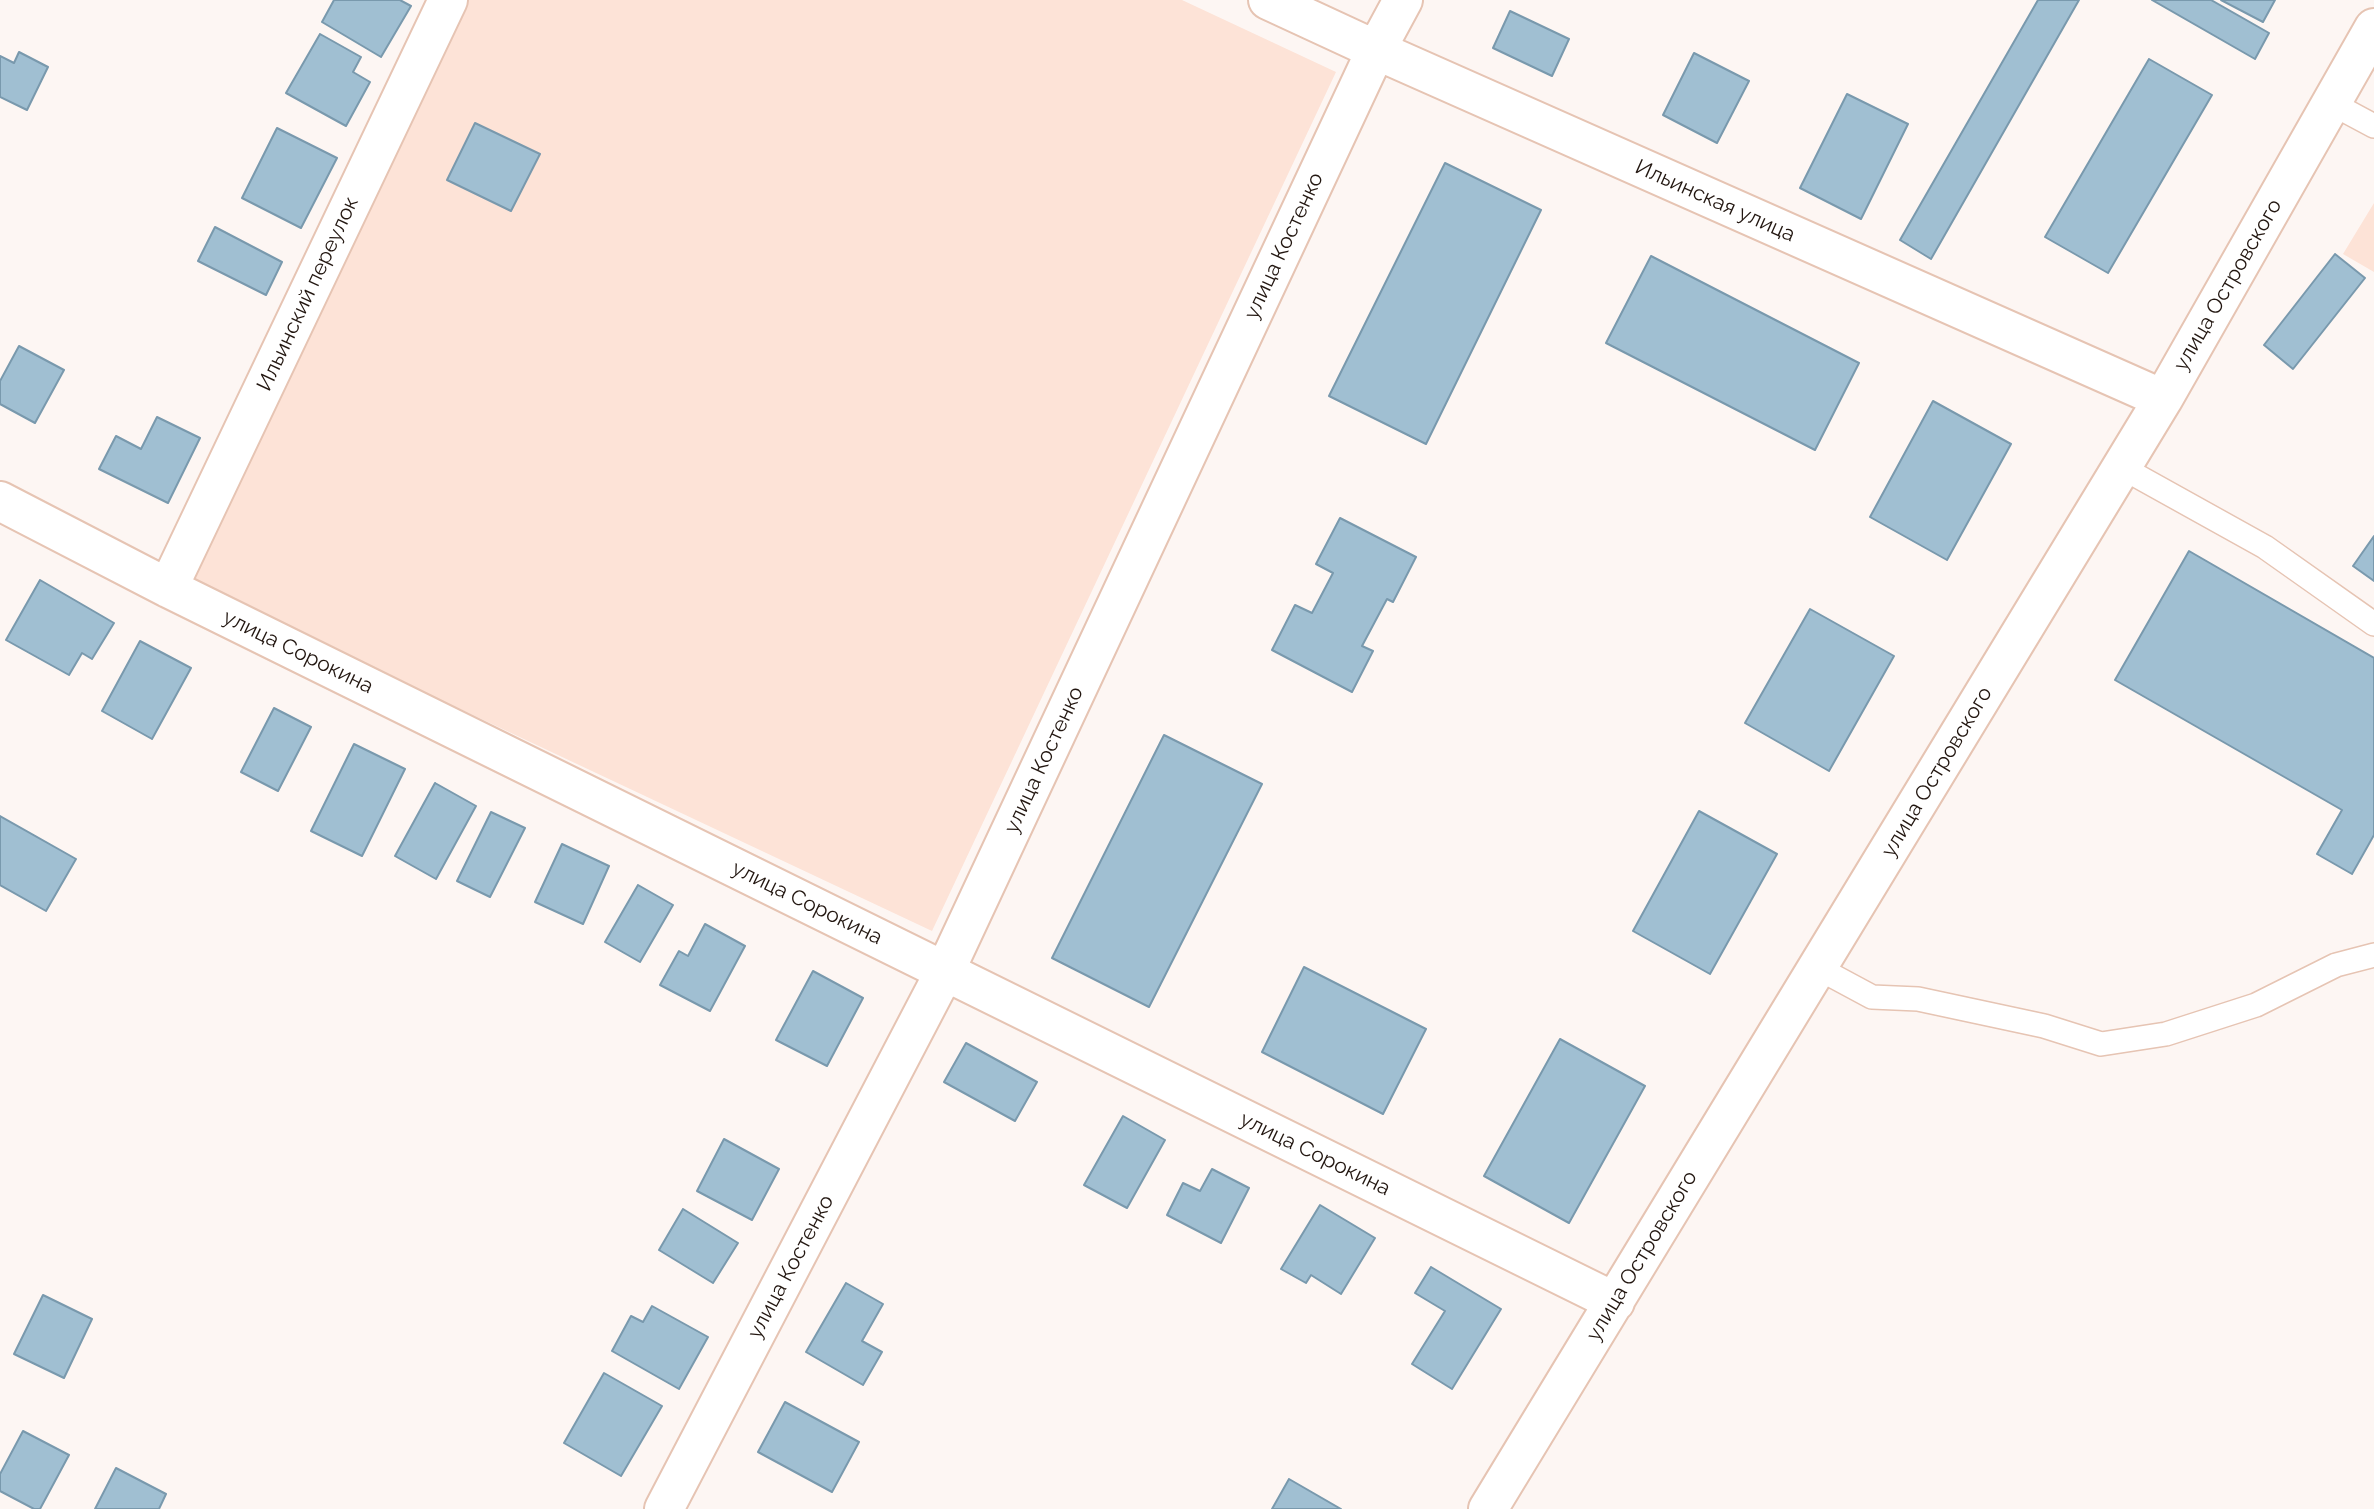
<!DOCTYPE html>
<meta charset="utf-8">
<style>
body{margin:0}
canvas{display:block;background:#fdf6f3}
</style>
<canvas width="2374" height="1509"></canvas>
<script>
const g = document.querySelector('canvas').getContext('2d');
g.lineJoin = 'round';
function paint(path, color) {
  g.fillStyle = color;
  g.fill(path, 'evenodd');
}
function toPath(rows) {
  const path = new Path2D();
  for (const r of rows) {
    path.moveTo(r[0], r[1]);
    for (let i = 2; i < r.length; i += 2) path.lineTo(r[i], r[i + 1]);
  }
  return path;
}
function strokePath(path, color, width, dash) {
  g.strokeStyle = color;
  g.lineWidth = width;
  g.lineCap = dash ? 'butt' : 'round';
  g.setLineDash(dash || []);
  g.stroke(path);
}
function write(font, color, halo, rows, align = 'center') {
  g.font = font + ' Raleway,sans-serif';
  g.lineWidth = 5;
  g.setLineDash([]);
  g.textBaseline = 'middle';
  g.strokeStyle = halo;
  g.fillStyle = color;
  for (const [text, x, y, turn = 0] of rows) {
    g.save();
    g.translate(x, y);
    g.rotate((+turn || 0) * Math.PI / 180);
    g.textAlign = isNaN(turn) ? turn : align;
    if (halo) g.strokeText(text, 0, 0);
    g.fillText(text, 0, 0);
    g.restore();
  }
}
paint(toPath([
 [461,0,1182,0,1336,72,932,931,188,581],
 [2374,203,2374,272,2343,254]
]), '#fde3d7');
const building = toPath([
 [334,0,400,0,411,6,381,57,322,22,334,0],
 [2038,0,2079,0,1931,259,1900,240,2038,0],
 [2152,0,2211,0,2269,33,2255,59,2152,0],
 [2221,0,2275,0,2263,22,2221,0],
 [1510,11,1569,39,1552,76,1493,48,1510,11],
 [320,34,361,57,353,72,370,82,346,126,286,93,320,34],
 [19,52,48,67,27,110,0,97,0,56,14,63,19,52],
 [1694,53,1749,81,1717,143,1663,115,1694,53],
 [2149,59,2212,95,2108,273,2045,237,2149,59],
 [1847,94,1908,124,1861,219,1800,188,1847,94],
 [475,123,540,154,511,211,447,180,475,123],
 [277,128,337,158,301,228,242,198,277,128],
 [1445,163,1541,210,1426,444,1329,396,1445,163],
 [215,227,282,262,266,295,198,261,215,227],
 [2335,254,2365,278,2293,369,2264,345,2335,254],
 [1651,256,1859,363,1815,450,1606,343,1651,256],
 [19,346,64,370,35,423,0,404,0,381,19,346],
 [1933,401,2011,444,1947,560,1870,517,1933,401],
 [157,417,200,438,168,503,99,469,116,436,141,449,157,417],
 [1340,518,1416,557,1393,602,1387,599,1362,646,1373,651,1352,692,1272,650,1295,605,1312,613,1333,573,1316,564,1340,518],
 [2374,536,2374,581,2353,566,2374,536],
 [2189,551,2374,658,2374,835,2352,874,2317,854,2342,810,2115,680,2189,551],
 [40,580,114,623,92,659,82,653,69,675,6,640,40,580],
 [1810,609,1894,656,1829,771,1745,723,1810,609],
 [140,641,191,668,152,739,102,711,140,641],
 [274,708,311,727,278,791,241,772,274,708],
 [1164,735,1262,784,1149,1007,1052,958,1164,735],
 [354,744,405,769,362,856,311,831,354,744],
 [435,783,476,806,436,879,395,856,435,783],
 [1699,811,1777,854,1710,974,1633,931,1699,811],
 [491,812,525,828,490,897,457,881,491,812],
 [0,816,76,859,46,911,0,885,0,816],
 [562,844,609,866,583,924,535,902,562,844],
 [638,885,673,905,640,962,605,942,638,885],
 [705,924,745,946,710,1011,660,985,679,951,688,956,705,924],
 [1304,967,1426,1029,1383,1114,1262,1052,1304,967],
 [813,971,863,998,827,1066,776,1040,813,971],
 [1560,1039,1645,1086,1569,1223,1484,1176,1560,1039],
 [966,1043,1037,1082,1015,1121,944,1082,966,1043],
 [1123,1116,1165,1140,1127,1208,1084,1185,1123,1116],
 [724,1139,779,1169,752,1220,697,1191,724,1139],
 [1212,1169,1249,1188,1221,1243,1167,1215,1183,1183,1200,1191,1212,1169],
 [1320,1205,1375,1238,1341,1294,1311,1275,1306,1283,1281,1269,1320,1205],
 [683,1209,738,1243,713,1283,659,1250,683,1209],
 [1431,1267,1501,1309,1452,1389,1412,1364,1445,1311,1415,1293,1431,1267],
 [846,1283,883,1304,862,1341,882,1352,863,1385,806,1352,846,1283],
 [43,1295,92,1319,64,1378,14,1354,43,1295],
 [652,1306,708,1337,679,1389,612,1351,631,1316,643,1322,652,1306],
 [604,1373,662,1406,621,1476,564,1443,604,1373],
 [785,1402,859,1442,832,1492,758,1452,785,1402],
 [23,1431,69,1455,40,1509,34,1509,0,1491,0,1474,23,1431],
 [116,1468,166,1494,159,1509,95,1509,116,1468],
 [1289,1479,1341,1509,1272,1509,1289,1479]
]);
paint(building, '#a0bfd2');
strokePath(building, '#7999ad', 2);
const service = toPath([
 [2331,103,2374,126],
 [2121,467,2265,547,2374,624],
 [1818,968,1872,997,1918,999,2044,1026,2101,1044,2166,1034,2256,1005,2336,965,2374,955]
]);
const minor = toPath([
 [1268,0,1376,50,2163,399],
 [0,501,168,588,1615,1302],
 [168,588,448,0],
 [664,1509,945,971,1376,50,1403,0],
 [1488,1509,2163,399,2374,28]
]);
strokePath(service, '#e6c4b3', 26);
strokePath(minor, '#e6c4b3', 42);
strokePath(service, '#fff', 23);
strokePath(minor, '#fff', 38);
write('21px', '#221610', '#fff', [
 ["Ильинская улица",1715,201,24],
 ["улица Костенко",1284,246,-65],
 ["улица Островского",2228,285,-60],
 ["Ильинский переулок",308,294,-65],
 ["улица Сорокина",298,652,26],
 ["улица Костенко",1044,760,-65],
 ["улица Островского",1937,772,-59],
 ["улица Сорокина",807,903,26],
 ["улица Сорокина",1315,1154,26],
 ["улица Островского",1642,1256,-59],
 ["улица Костенко",791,1267,-62]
]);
</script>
